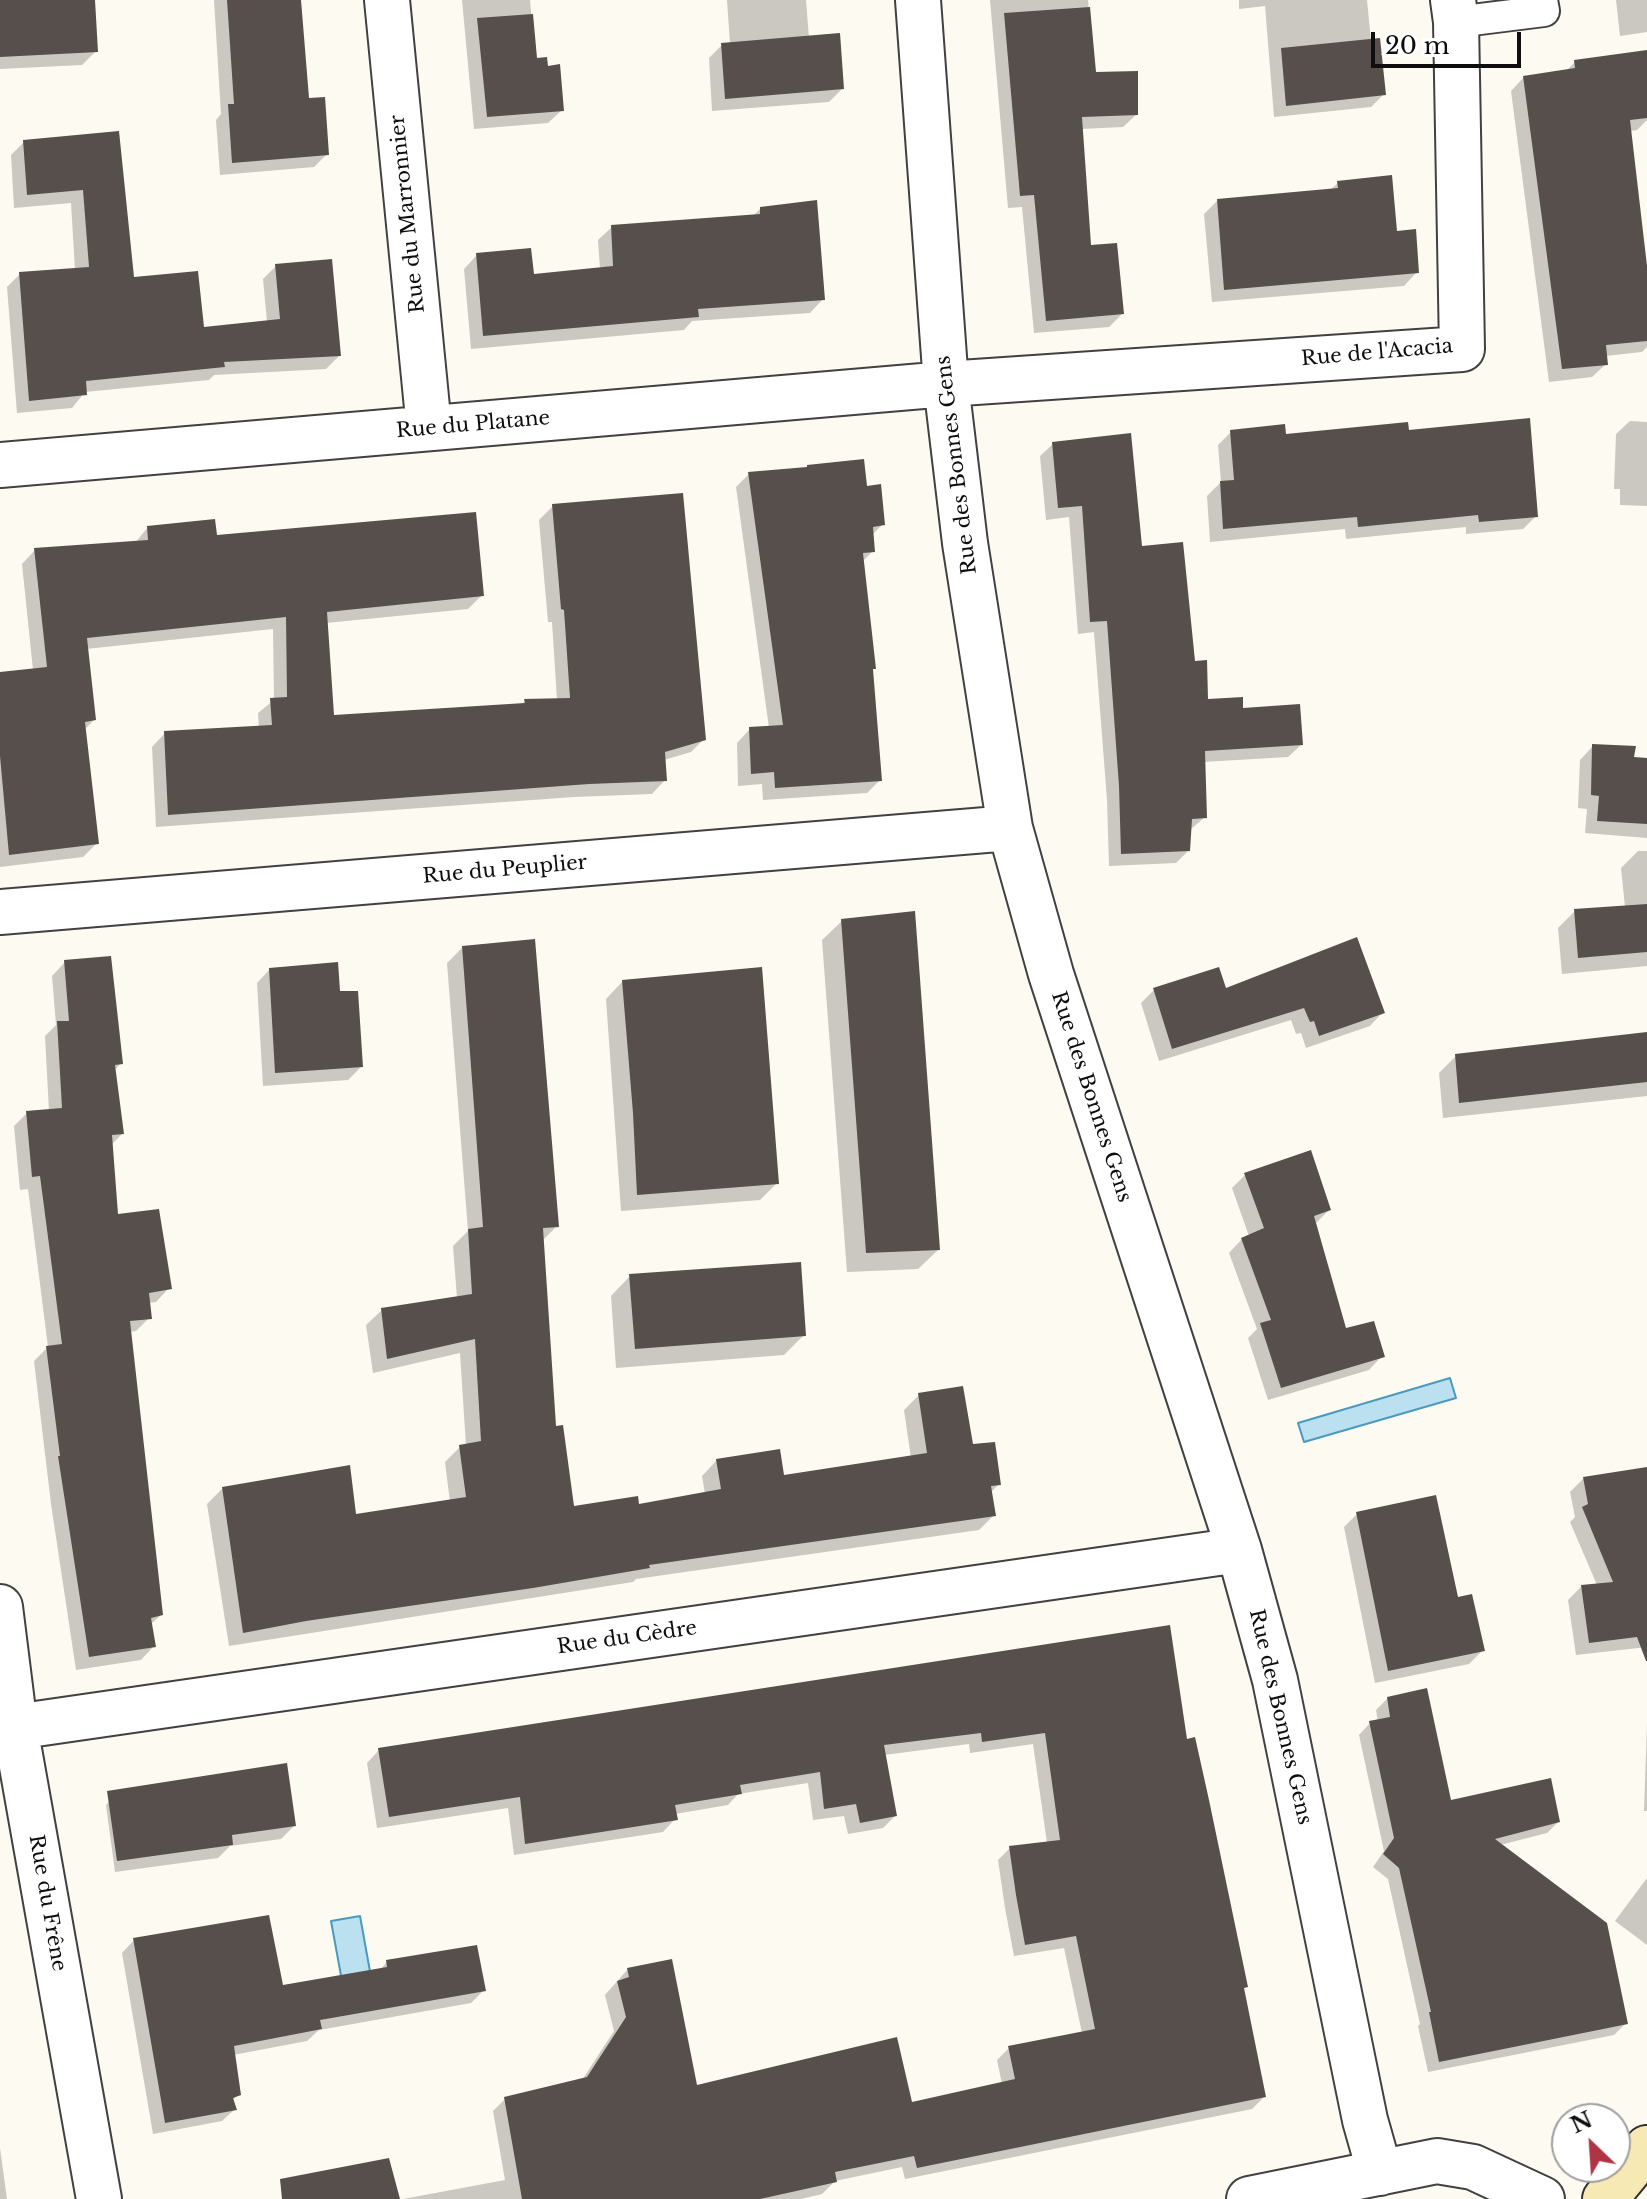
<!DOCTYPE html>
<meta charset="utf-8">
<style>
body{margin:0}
#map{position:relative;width:1647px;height:2199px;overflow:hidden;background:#fdfaf1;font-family:"Libre Baskerville",serif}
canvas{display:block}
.north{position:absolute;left:1551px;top:2103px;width:80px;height:80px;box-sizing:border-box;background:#fff;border:2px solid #9f9f9f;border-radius:50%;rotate:335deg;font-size:22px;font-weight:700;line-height:32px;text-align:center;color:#0e0e0e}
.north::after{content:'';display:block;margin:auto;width:28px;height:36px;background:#af3545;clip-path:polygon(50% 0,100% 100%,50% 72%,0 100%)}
.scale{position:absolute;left:1371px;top:32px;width:150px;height:36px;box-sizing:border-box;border:4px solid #0e0e0e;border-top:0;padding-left:10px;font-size:24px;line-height:28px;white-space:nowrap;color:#0e0e0e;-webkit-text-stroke:6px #fff;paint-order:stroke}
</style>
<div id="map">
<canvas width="1647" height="2199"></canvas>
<div class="north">N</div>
<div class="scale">20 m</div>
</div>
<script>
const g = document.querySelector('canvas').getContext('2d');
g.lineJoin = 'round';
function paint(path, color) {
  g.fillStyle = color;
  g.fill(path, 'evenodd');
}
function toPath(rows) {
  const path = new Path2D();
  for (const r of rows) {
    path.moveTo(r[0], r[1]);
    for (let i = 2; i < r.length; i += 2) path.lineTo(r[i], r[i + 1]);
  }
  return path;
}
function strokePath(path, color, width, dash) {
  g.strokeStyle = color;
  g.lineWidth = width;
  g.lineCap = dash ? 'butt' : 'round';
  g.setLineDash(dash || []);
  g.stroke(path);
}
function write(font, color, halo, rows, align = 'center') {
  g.font = font + ' "Libre Baskerville",serif';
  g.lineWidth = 8;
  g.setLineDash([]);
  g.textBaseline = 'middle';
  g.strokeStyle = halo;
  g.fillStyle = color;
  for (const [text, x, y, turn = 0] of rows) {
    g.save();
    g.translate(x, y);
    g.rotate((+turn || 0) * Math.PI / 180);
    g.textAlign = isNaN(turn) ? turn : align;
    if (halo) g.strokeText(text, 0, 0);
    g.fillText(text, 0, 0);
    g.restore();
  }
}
const water = toPath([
 [1450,1378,1456,1398,1304,1442,1298,1423,1450,1378],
 [360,1916,371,1977,342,1981,331,1921,360,1916]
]);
paint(water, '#bbe0f0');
strokePath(water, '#4a99bf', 2);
paint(toPath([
 [0,0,93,0,96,51,82,65,0,69],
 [214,0,298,0,307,100,327,154,314,167,220,175,216,120,221,114],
 [462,0,530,0,535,60,562,110,548,123,474,129],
 [727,0,806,0,809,38,842,89,829,102,712,111,709,58,722,45,730,44],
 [990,0,1088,0,1094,74,1136,115,1123,127,1081,129,1089,247,1122,314,1109,327,1034,333,1022,207,1008,208],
 [1239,0,1367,0,1371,41,1384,94,1371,107,1274,117,1265,6,1239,9],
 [1616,0,1647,0,1647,32,1620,36],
 [1575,62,1647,91,1647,120,1637,130,1630,131,1647,271,1647,347,1642,352,1605,356,1606,364,1592,377,1549,382,1511,91,1524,77,1566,71],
 [117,133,132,279,202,329,267,322,263,279,276,266,339,356,326,369,214,375,209,380,85,392,72,408,17,413,7,287,20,274,75,270,71,203,14,208,11,155,24,142],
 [1338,183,1395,233,1417,272,1404,286,1212,302,1204,214,1217,201,1330,190],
 [761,208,823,299,810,313,692,321,684,330,471,349,464,269,477,255,532,276,600,269,598,240,612,227,752,217],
 [1630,421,1647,422,1647,506,1620,505,1620,489,1614,489,1616,434],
 [1231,432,1284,436,1407,432,1536,516,1523,529,1466,534,1466,527,1346,539,1345,529,1210,542,1207,496,1221,482,1218,445],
 [1053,444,1140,548,1193,663,1206,701,1242,710,1301,745,1288,757,1203,762,1205,817,1190,830,1189,850,1176,863,1109,866,1107,800,1094,632,1078,634,1069,517,1046,520,1040,456],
 [749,474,865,488,883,524,872,535,873,551,862,562,874,668,871,671,880,780,867,793,763,800,762,784,738,786,737,743,750,729,769,728,736,487],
 [553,506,704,739,691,752,664,760,665,780,652,794,574,797,156,827,152,747,165,733,259,728,258,713,274,700,273,629,86,649,94,720,84,730,96,844,83,857,0,867,0,674,33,670,22,564,35,550,135,543,148,527,215,538,481,596,468,609,326,623,332,717,521,705,525,701,557,700,552,622,548,622,539,520],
 [1593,746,1632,759,1647,760,1647,838,1585,833,1587,809,1578,808,1580,760],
 [1638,851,1647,851,1647,966,1562,974,1558,928,1575,911,1625,907,1621,868],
 [842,921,938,1250,918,1269,847,1272,822,940],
 [462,948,557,1226,542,1241,554,1429,572,1508,638,1506,705,1494,702,1476,717,1460,783,1477,911,1458,904,1410,919,1395,971,1447,999,1484,990,1493,994,1515,979,1530,636,1579,633,1582,229,1646,207,1504,222,1489,355,1516,450,1502,445,1462,460,1447,466,1446,460,1353,373,1373,366,1325,382,1310,457,1298,453,1246,468,1231,447,963],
 [65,962,121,1063,114,1071,122,1134,111,1145,117,1217,169,1288,156,1302,148,1303,149,1318,136,1331,129,1332,161,1615,150,1625,154,1646,141,1660,76,1670,51,1504,34,1361,48,1347,28,1189,20,1190,14,1126,27,1113,49,1111,45,1036,56,1025,52,976],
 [270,969,338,993,361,1067,348,1080,263,1086,257,983],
 [622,982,777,1183,760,1200,621,1211,606,999],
 [1154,990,1225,990,1383,1012,1370,1026,1306,1048,1301,1033,1296,1034,1291,1020,1159,1061,1141,1003],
 [1647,1034,1647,1096,1443,1118,1439,1073,1456,1056],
 [1245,1175,1329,1210,1316,1223,1345,1330,1382,1356,1369,1370,1268,1400,1248,1338,1257,1329,1229,1253,1242,1239,1249,1236,1232,1188],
 [630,1276,804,1335,784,1355,616,1368,611,1296],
 [1647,1469,1647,1647,1576,1655,1568,1600,1581,1587,1597,1585,1570,1522,1575,1517,1570,1492,1584,1478],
 [1357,1514,1456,1599,1483,1650,1469,1664,1375,1683,1344,1527],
 [1168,1627,1185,1741,1245,1987,1242,1990,1264,2097,1252,2109,905,2179,902,2167,835,2181,822,2194,801,2199,403,2199,505,2180,493,2111,505,2099,582,2080,614,2031,605,1995,628,1969,695,2087,910,2105,1002,2084,997,2060,1009,2048,1082,2033,1064,1948,1014,1956,1005,1908,998,1860,1010,1848,1047,1843,1033,1744,970,1753,969,1744,884,1755,895,1816,883,1828,848,1834,844,1816,813,1820,808,1783,738,1794,728,1805,675,1814,675,1819,663,1832,514,1855,508,1808,377,1828,367,1763,379,1750],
 [1388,1698,1450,1802,1558,1822,1547,1833,1500,1845,1626,2023,1614,2035,1428,2072,1418,2026,1420,2024,1388,1879,1373,1867,1384,1851,1359,1735,1370,1723,1378,1722,1376,1710],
 [1647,1724,1647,1811,1644,1811],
 [119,1791,294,1826,281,1839,230,1846,218,1858,115,1872,106,1805],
 [1647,1878,1647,1945,1615,1921],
 [134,1940,282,1987,379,1971,387,1962,483,1991,471,2003,319,2030,307,2041,233,2055,238,2094,232,2101,235,2109,222,2121,153,2134,122,1953],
 [0,2148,7,2199,0,2199]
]), '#0003');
paint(toPath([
 [0,0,95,0,98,52,0,57],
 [227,0,301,0,309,98,325,97,329,155,232,163,228,104,234,104],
 [1090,7,1096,72,1138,71,1138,115,1082,117,1091,245,1117,243,1124,314,1046,321,1034,195,1020,196,1004,13],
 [533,14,537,58,547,57,548,66,560,64,564,111,487,117,477,18],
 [840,33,844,89,725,99,721,43],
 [1380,38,1386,95,1286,106,1281,48],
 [1647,50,1647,118,1630,120,1647,266,1647,341,1606,345,1608,365,1562,369,1523,76,1575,68,1574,60],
 [119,131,134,277,198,271,204,327,280,319,275,264,332,259,341,356,224,362,225,367,86,381,87,395,29,401,19,272,89,267,83,190,27,195,23,140],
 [1392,175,1397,231,1416,229,1419,273,1224,290,1217,199,1338,188,1337,181],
 [817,200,825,300,698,309,699,317,483,336,476,253,531,248,534,274,613,266,611,225,760,214,760,207],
 [1530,418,1538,517,1479,522,1478,515,1358,527,1357,517,1223,529,1220,481,1234,480,1230,430,1285,424,1286,434,1408,422,1409,430],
 [1131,433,1142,546,1183,542,1195,661,1207,660,1208,699,1243,697,1243,708,1300,704,1303,745,1205,751,1207,818,1192,819,1190,851,1121,854,1119,786,1107,621,1090,622,1082,506,1058,508,1052,442],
 [864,459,867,486,881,484,885,525,873,527,875,552,863,553,876,669,873,669,882,781,775,788,774,772,751,774,749,727,783,725,748,472,807,467,807,465],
 [683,493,706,740,665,752,667,781,589,784,168,815,164,731,272,725,270,698,287,697,286,617,87,638,96,720,85,722,99,844,9,855,0,756,0,672,47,667,34,548,148,540,147,526,215,519,217,535,476,512,484,596,327,612,334,715,525,703,524,699,570,698,564,610,561,609,552,504],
 [1592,744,1636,746,1634,757,1647,758,1647,824,1597,821,1599,796,1591,795],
 [1647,904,1647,952,1578,958,1574,909],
 [915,911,940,1250,866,1253,841,919],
 [1357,937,1385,1013,1319,1036,1314,1021,1310,1022,1304,1008,1172,1049,1153,988,1219,967,1226,988],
 [535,939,559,1227,543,1228,556,1426,563,1425,574,1506,638,1496,639,1504,721,1489,716,1459,780,1449,784,1475,927,1453,918,1393,963,1386,973,1444,995,1442,1001,1485,991,1486,996,1516,649,1565,650,1568,533,1588,306,1621,243,1633,222,1487,350,1465,356,1514,466,1497,459,1445,481,1441,475,1339,387,1359,381,1308,472,1294,468,1229,483,1227,462,946],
 [111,956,123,1064,115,1065,124,1134,112,1135,118,1214,159,1209,172,1289,149,1293,152,1319,130,1321,163,1615,151,1618,156,1647,89,1657,58,1456,60,1456,46,1346,62,1344,40,1176,32,1177,26,1111,62,1108,57,1021,69,1021,64,960],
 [338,962,340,991,358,991,363,1067,275,1073,269,968],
 [762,967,779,1184,637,1195,633,1113,622,980],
 [1647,1032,1647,1082,1459,1103,1455,1054],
 [1311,1150,1331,1210,1314,1216,1346,1328,1374,1321,1385,1357,1281,1388,1260,1323,1271,1320,1241,1238,1264,1228,1244,1173],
 [801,1262,806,1336,635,1349,629,1274],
 [1647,1467,1647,1661,1646,1661,1637,1637,1589,1643,1581,1585,1613,1582,1582,1507,1588,1504,1583,1477],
 [1436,1495,1458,1597,1472,1594,1485,1651,1388,1671,1356,1512],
 [1170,1625,1187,1739,1195,1737,1209,1800,1248,1987,1244,1988,1266,2097,917,2168,914,2156,835,2172,837,2182,760,2199,522,2199,504,2097,587,2077,626,2017,617,1981,629,1977,627,1968,672,1959,697,2085,897,2037,912,2102,1015,2079,1008,2046,1095,2029,1076,1936,1025,1945,1016,1895,1009,1846,1060,1840,1045,1733,982,1742,981,1733,884,1745,897,1816,860,1823,856,1804,824,1809,820,1772,740,1785,742,1794,675,1805,678,1820,525,1844,520,1797,389,1817,378,1748],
 [1427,1688,1451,1800,1551,1778,1560,1822,1495,1839,1607,1923,1628,2024,1439,2062,1429,2012,1431,2012,1399,1868,1383,1854,1394,1838,1369,1721,1390,1717,1387,1697],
 [287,1763,296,1826,232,1835,233,1845,117,1861,107,1791],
 [269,1915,283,1985,387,1967,386,1960,477,1945,486,1991,320,2020,322,2029,234,2046,241,2095,233,2098,237,2110,165,2123,133,1938],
 [389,2158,400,2199,282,2199,280,2179]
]), '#564f4c');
const lane = toPath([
 [1456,22,1544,11,1542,0]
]);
const street = toPath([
 [387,0,429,428],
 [918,0,946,384,965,543,1010,828,1051,974,1239,1550,1275,1680,1365,2120,1380,2173],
 [0,465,946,384,1462,349,1456,22,1453,0],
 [0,912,1010,828],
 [0,1607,15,1727,99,2199],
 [15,1727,1239,1550],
 [1249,2199,1437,2161,1473,2167,1542,2199]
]);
const secondary = toPath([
 [1605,2199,1647,2148]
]);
strokePath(lane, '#414141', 34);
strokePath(street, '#414141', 48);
strokePath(secondary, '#303030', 48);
strokePath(lane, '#fff', 30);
strokePath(street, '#fff', 44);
strokePath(secondary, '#f6e9b3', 44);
write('20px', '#0e0e0e', '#fff', [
 ["Rue du Marronnier",408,214,-96],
 ["Rue de l'Acacia",1377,353,-5],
 ["Rue du Platane",473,425,-5],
 ["Rue des Bonnes Gens",957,465,-97],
 ["Rue du Peuplier",505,870,-5],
 ["Rue des Bonnes Gens",1091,1097,72],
 ["Rue du Cèdre",627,1638,-8],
 ["Rue des Bonnes Gens",1280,1717,77],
 ["Rue du Frêne",47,1903,80]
]);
</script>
